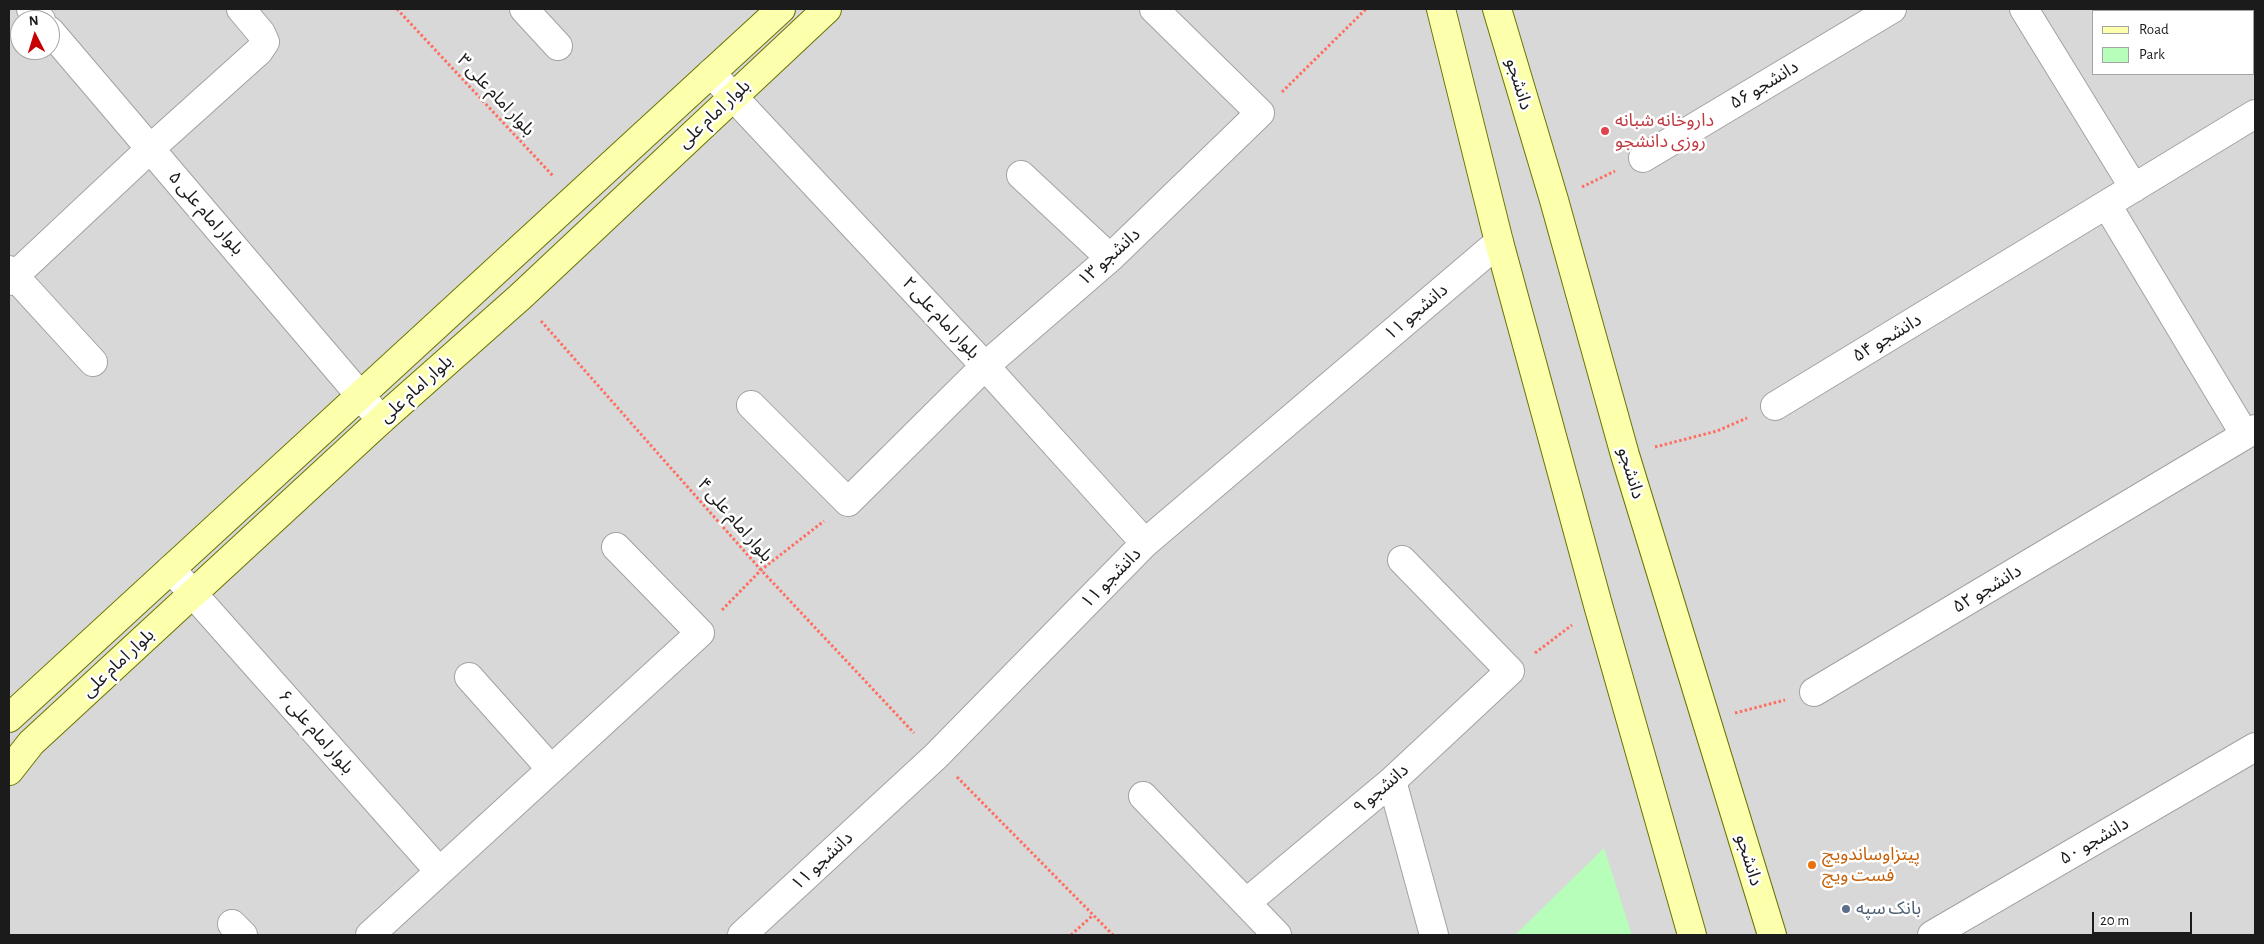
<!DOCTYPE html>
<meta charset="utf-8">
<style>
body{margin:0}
#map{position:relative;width:2264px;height:944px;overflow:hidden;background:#eee9df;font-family:"Alegreya Sans",sans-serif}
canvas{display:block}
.frame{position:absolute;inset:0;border:10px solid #1b1b1b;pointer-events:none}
.legend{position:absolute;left:2092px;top:10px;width:162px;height:65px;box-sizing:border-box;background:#fff;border:1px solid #a4a4a4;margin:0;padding:6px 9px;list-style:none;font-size:15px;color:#1b1b1b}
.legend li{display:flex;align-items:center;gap:10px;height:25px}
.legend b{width:25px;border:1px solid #a4a4a4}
.north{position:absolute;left:10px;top:10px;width:50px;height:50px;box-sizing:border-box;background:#fff;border:1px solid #a4a4a4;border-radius:50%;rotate:355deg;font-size:14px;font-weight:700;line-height:20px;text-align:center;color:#1b1b1b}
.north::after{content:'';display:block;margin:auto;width:18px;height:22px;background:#c60003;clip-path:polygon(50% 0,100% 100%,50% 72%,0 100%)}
.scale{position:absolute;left:2092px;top:912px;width:100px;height:22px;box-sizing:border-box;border:2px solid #1b1b1b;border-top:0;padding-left:6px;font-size:15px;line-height:18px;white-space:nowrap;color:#1b1b1b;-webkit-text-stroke:4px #fff;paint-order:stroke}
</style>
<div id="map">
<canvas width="2264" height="944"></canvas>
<div class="frame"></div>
<ul class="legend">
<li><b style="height:6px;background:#fcffac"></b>Road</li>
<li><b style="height:14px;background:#b6feba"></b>Park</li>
</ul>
<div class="north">N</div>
<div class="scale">20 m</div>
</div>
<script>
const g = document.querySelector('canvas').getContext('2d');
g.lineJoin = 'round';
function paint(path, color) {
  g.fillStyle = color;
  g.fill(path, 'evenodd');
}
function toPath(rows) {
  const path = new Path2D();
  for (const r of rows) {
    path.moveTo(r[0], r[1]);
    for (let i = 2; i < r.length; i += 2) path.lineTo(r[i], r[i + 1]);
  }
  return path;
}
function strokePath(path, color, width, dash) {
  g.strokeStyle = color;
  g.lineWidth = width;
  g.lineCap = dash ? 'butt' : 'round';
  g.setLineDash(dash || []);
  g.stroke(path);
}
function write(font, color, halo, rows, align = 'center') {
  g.font = font + ' "Alegreya Sans","Noto Sans Arabic",sans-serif';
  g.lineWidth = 5;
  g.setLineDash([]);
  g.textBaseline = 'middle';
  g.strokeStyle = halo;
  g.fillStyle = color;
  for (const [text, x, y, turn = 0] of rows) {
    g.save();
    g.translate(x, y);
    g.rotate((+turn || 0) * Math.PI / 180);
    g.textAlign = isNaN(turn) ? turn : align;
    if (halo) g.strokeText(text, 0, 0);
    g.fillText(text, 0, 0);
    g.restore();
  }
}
paint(toPath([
 [9,9,2255,9,2255,935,9,935],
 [2093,11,2253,11,2253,74,2093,74],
 [20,20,50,20,50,50,20,50]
]), '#d9d8d8');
paint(toPath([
 [1604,848,1632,935,1515,935]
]), '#b6feba');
const street = toPath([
 [31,9,41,20],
 [524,9,558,46],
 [2024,9,2134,188],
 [50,31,381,420],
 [711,73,985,366,1145,543],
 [1643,158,1892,9],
 [1021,175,1110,258],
 [2107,205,2245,435],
 [9,270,93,362],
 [9,281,151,148,259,51,265,42,261,33,241,9],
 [751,405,848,502,985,366,1110,258,1260,113,1154,9],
 [1775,406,2255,114],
 [171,569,439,871],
 [469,677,551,769],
 [1814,692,2255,429],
 [1392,781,1434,935],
 [1143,796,1277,935],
 [1247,902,1392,781,1510,671,1402,560],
 [232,924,243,935],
 [370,935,700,633,616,547],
 [742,935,936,756,1145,543,1499,242],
 [1932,935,2255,747]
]);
const secondary = toPath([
 [1441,9,1499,242,1598,605,1692,935],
 [1497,9,1554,200,1625,455,1772,935],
 [9,718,781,9],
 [9,771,31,743,381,420,520,297,827,9]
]);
strokePath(street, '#a2a2a2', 30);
strokePath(secondary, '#697400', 30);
strokePath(toPath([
 [397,9,554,177],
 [1282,92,1366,9],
 [1582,187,1615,171],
 [541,321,761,570,914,733],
 [1655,447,1717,431,1747,418],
 [722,610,761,570,824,521],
 [1535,653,1572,625],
 [1735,713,1785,700],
 [957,777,1113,935],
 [1071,935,1093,915]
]), '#ff6d5f', 3, [2.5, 2.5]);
strokePath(street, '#fff', 28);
strokePath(secondary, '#fcffac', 28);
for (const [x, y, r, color] of [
 [1605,131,5,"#e0444e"],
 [1812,865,5,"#e8710a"],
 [1846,909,5,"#5c6f8a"]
]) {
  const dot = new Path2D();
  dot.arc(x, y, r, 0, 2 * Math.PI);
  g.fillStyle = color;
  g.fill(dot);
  strokePath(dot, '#fff', 2);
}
write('18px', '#1b1b1b', '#fff', [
 ["دانشجو",1519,84,73],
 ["دانشجو ۵۶",1764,85,-31],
 ["بلوار امام علی ۳",496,95,47],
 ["بلوار امام علی",714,114,-43],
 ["بلوار امام علی ۵",206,213,49],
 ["دانشجو ۱۳",1109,257,-42],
 ["دانشجو ۱۱",1416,312,-40],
 ["بلوار امام علی ۲",941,318,47],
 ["دانشجو ۵۴",1887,338,-31],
 ["بلوار امام علی",416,389,-42],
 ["دانشجو",1631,473,73],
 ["بلوار امام علی ۴",735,520,49],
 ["دانشجو ۱۱",1111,578,-45],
 ["دانشجو ۵۲",1987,589,-31],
 ["بلوار امام علی",118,663,-43],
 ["بلوار امام علی ۶",316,732,49],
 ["دانشجو ۹",1381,789,-41],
 ["دانشجو ۵۰",2094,841,-30],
 ["دانشجو",1749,860,73],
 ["دانشجو ۱۱",822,861,-43]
]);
write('18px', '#be3a42', '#fff', [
 ["داروخانه شبانه",1615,121],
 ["روزی دانشجو",1615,142]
], 'left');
write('18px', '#c56008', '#fff', [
 ["پیتزاوساندویچ",1822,855],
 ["فست ویچ",1822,876]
], 'left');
write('18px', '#4e5e75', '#fff', [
 ["بانک سپه",1856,909]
], 'left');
</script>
